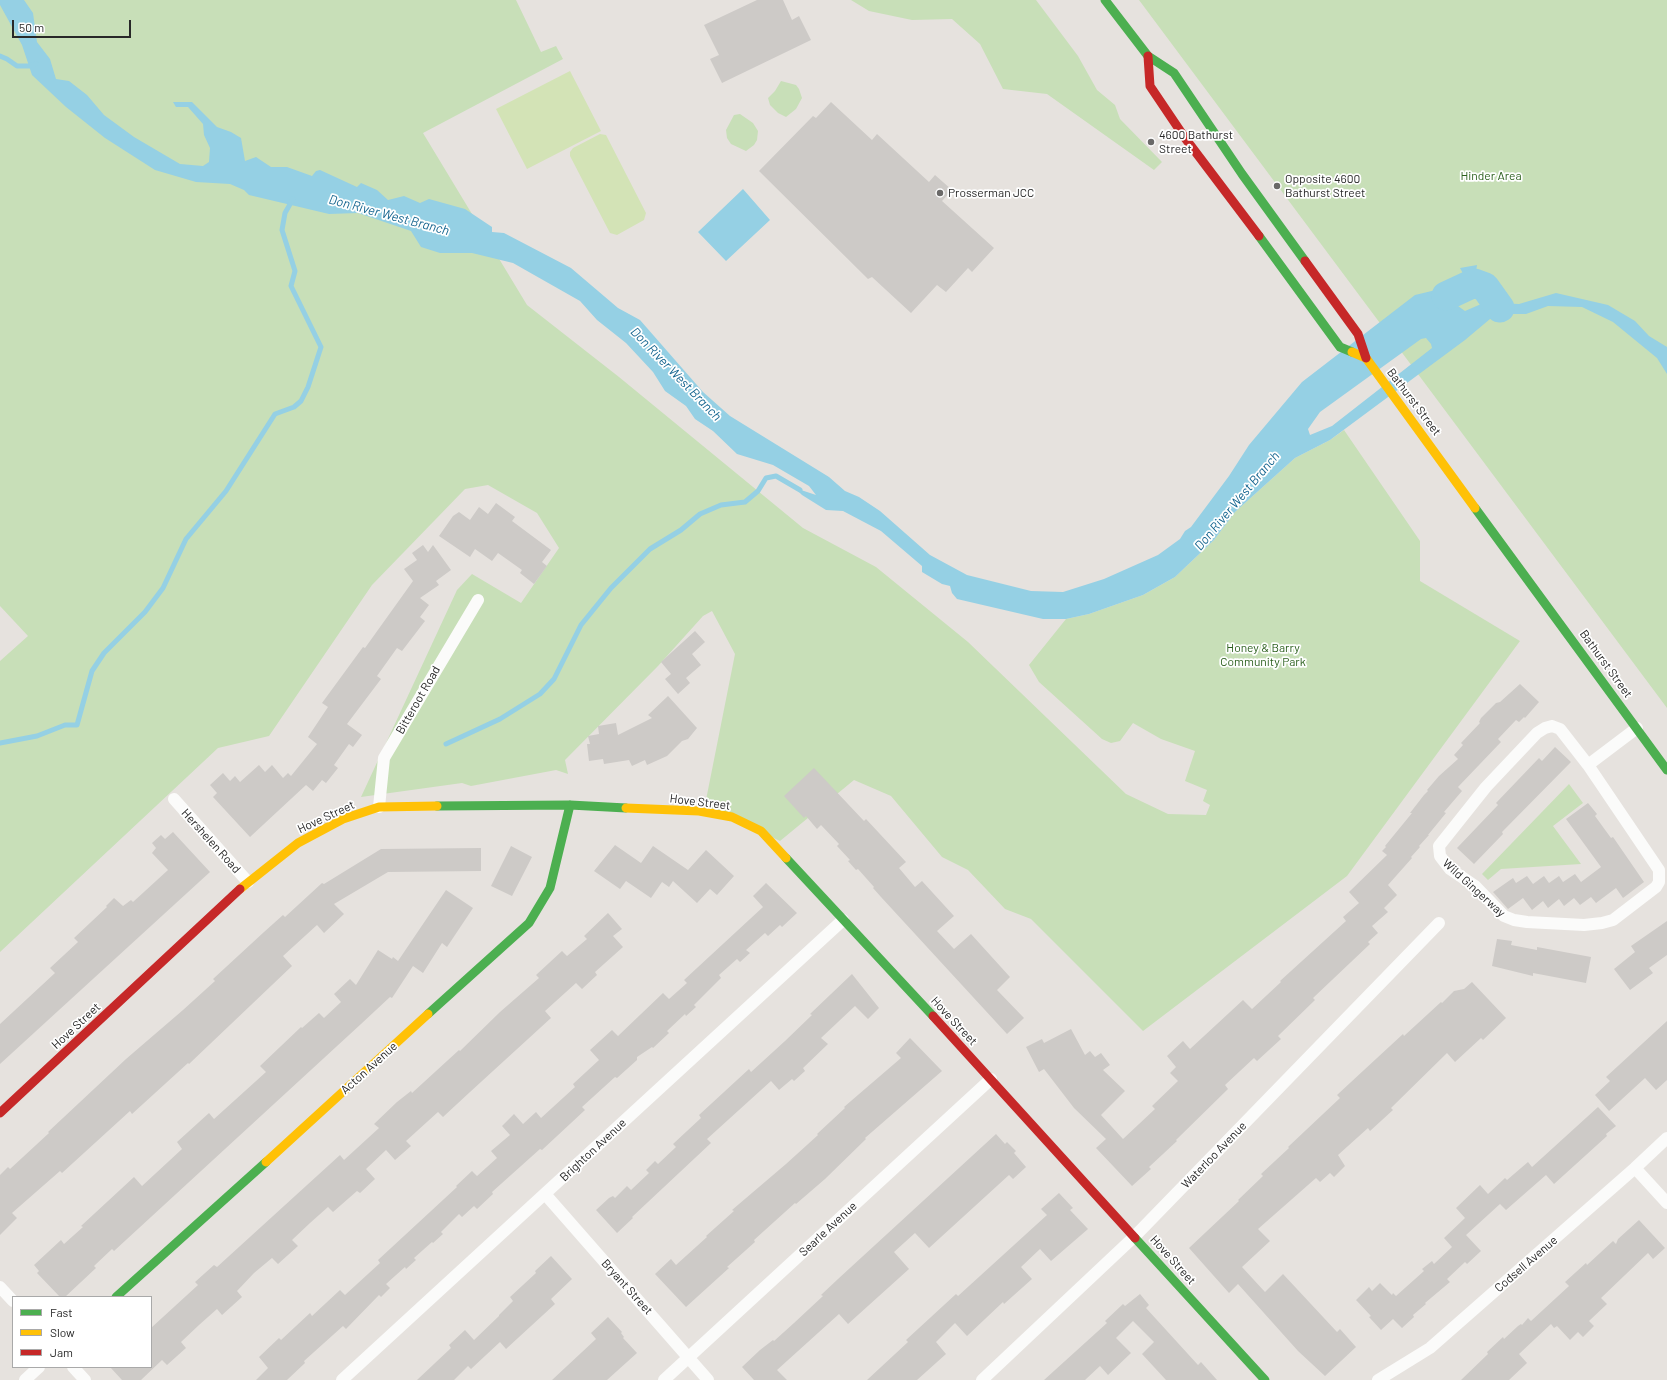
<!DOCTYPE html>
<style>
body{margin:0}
#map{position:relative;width:1667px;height:1380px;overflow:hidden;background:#e6e2de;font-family:Barlow,sans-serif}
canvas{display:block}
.legend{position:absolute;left:12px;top:1296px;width:140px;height:72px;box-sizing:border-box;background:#fff;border:1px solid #a9a9a9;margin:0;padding:5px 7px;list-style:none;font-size:12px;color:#282828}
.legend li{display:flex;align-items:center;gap:8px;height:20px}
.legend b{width:20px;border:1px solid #a9a9a9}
.scale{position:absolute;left:12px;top:20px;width:119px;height:18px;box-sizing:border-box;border:2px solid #282828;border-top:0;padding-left:5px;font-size:12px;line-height:14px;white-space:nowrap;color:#282828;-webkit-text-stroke:3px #fff;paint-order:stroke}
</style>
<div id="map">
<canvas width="1667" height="1380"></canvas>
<ul class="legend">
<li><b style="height:5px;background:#4caf50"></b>Fast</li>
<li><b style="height:5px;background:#ffc107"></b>Slow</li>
<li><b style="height:5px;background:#c62828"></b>Jam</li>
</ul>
<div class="scale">50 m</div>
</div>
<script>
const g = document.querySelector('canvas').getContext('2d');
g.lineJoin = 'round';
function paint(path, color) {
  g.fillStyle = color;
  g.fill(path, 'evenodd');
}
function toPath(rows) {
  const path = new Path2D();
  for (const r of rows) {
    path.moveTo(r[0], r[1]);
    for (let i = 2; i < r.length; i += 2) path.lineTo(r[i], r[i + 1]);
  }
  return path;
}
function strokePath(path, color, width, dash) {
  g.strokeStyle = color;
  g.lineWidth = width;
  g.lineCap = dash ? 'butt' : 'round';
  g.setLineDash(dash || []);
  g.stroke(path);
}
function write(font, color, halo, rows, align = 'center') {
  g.font = font + ' Barlow,sans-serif';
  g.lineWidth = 3.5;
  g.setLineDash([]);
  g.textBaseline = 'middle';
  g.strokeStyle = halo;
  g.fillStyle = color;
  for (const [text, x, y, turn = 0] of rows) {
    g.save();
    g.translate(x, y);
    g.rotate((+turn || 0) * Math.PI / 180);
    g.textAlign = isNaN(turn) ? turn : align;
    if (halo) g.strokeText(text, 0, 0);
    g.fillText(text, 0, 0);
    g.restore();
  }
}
paint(toPath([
 [0,0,516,0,541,52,556,46,563,59,423,133,527,305,619,377,803,528,876,567,968,642,1126,794,1168,814,1206,815,1210,805,1203,801,1207,790,1185,781,1195,751,1161,739,1133,723,1120,741,1111,743,1102,739,1039,682,1029,665,1066,619,1089,614,1143,595,1175,577,1214,540,1235,512,1295,458,1330,440,1344,430,1420,541,1420,581,1520,641,1347,876,1143,1031,1031,919,1005,909,968,870,942,857,891,796,854,780,780,841,705,805,735,654,712,611,703,616,658,666,565,760,568,774,556,770,471,786,462,783,361,797,457,590,472,574,521,603,559,548,537,513,488,485,465,489,372,585,269,736,218,748,0,952,0,661,28,636,0,606],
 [851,0,1036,0,1078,56,1097,90,1115,105,1120,119,1162,162,1154,170,1047,94,1003,89,980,44,952,19,912,20,869,11],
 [1139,0,1667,0,1667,708],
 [781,81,796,85,799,89,802,98,796,109,786,117,778,113,770,105,768,98,775,91],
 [740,114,753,123,758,131,757,140,754,145,746,151,731,144,727,138,726,130,734,115],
 [1569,784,1583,803,1553,826,1581,864,1501,869,1488,880,1482,874]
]), '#c8dfb8');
paint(toPath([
 [570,71,601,131,527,169,496,109],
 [600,134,606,135,646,213,644,220,617,235,610,233,570,156,570,152,573,148]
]), '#d3e3b6');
paint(toPath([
 [0,0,24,0,33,13,37,42,50,59,56,79,69,81,87,95,104,115,134,137,180,164,203,166,209,162,210,148,204,135,203,124,188,107,176,107,173,102,192,102,217,127,231,132,241,138,245,161,256,157,271,167,287,167,312,176,316,171,320,170,357,187,361,183,377,190,388,200,404,196,420,203,429,199,465,209,492,227,492,232,504,233,571,268,618,308,640,320,703,392,730,416,829,477,845,491,859,497,880,511,930,555,967,575,1031,591,1063,592,1104,579,1158,555,1180,539,1185,531,1191,527,1229,476,1249,445,1302,382,1415,295,1465,283,1466,279,1460,268,1477,265,1476,272,1485,283,1481,289,1464,293,1457,299,1458,306,1465,311,1502,295,1497,303,1519,304,1556,293,1608,305,1635,321,1649,336,1667,347,1667,374,1657,358,1613,322,1582,307,1548,306,1526,314,1500,314,1490,319,1465,340,1330,440,1295,458,1235,512,1214,540,1175,577,1143,595,1089,614,1066,619,1043,619,957,599,952,593,950,586,942,584,922,572,922,566,881,531,843,511,826,510,802,495,795,488,816,495,809,486,773,465,737,454,713,431,695,419,686,406,665,391,653,372,626,343,597,320,580,301,513,263,472,253,440,253,421,247,411,231,358,213,329,214,249,195,244,190,230,184,196,182,155,170,105,138,66,107,32,75,22,45,0,5],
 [1426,338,1431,344,1432,348,1332,426,1310,435,1308,429,1320,412,1421,339],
 [743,189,770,220,726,261,698,232]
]), '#95d0e4');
strokePath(toPath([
 [0,56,7,59,17,66,29,66,36,64],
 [0,743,37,736,65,725,77,725,92,671,104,653,145,612,163,588,186,539,226,491,275,414,294,407,301,401,308,387,321,347,291,286,295,271,282,230,285,213,293,199],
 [446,744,500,719,540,694,554,679,581,625,611,588,650,549,681,530,700,514,721,505,745,502,758,491,766,478,776,476,800,490]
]), '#95d0e4', 5);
strokePath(toPath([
 [1446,296,1474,283,1485,287,1500,308]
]), '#95d0e4', 29);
paint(toPath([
 [757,0,783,0,792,20,799,16,811,40,722,83,710,59,719,55,704,25],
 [831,102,872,140,877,134,929,182,935,175,952,190,942,201,994,248,972,272,968,268,946,292,937,285,911,313,872,277,868,279,759,171,813,116,816,118],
 [496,503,515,517,512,521,551,550,542,562,547,566,534,584,520,573,522,570,498,553,492,561,475,549,470,557,439,536,453,516,459,512,470,520,479,507,488,514],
 [423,545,428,552,433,545,451,570,436,581,439,585,420,598,429,605,420,617,425,621,402,651,397,648,377,676,381,679,347,724,362,735,353,747,349,744,334,765,338,768,326,783,322,780,313,791,306,785,250,837,213,797,217,793,210,785,223,773,230,781,235,776,240,782,259,765,265,772,272,765,283,778,288,773,291,776,317,744,308,737,328,707,322,703,363,647,365,648,413,581,404,569,417,560,412,553],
 [695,631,705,642,692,654,701,665,686,678,690,683,678,694,665,679,671,674,661,662],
 [1520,684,1539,702,1525,718,1524,717,1519,722,1516,720,1498,739,1501,742,1458,787,1462,791,1444,812,1446,813,1428,835,1429,835,1419,846,1420,847,1411,857,1412,858,1388,885,1397,895,1384,908,1388,912,1372,926,1378,933,1368,942,1370,944,1313,998,1315,1000,1278,1036,1281,1039,1257,1061,1254,1058,1225,1085,1228,1089,1176,1140,1177,1141,1149,1167,1151,1169,1132,1186,1096,1148,1106,1139,1074,1108,1044,1069,1039,1072,1026,1047,1042,1039,1044,1043,1071,1029,1085,1055,1090,1051,1095,1057,1101,1053,1110,1065,1103,1070,1125,1091,1101,1115,1123,1139,1155,1109,1152,1106,1178,1081,1170,1073,1176,1067,1167,1056,1183,1041,1190,1049,1243,1000,1252,1009,1281,982,1280,981,1346,921,1343,917,1359,903,1349,892,1387,855,1382,851,1386,847,1385,846,1412,813,1410,813,1424,795,1428,791,1427,790,1439,776,1458,759,1454,755,1463,745,1461,743,1480,723,1479,722,1481,718,1496,703,1500,702],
 [668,696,697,728,688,739,682,741,667,756,647,765,645,760,632,766,629,760,604,764,603,759,589,761,587,744,590,744,588,736,599,734,598,726,616,723,618,735,652,718,648,715],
 [1555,747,1571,762,1502,832,1503,834,1474,864,1457,848,1498,805,1496,803,1539,758,1542,761],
 [814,768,864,821,866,819,906,862,899,868,915,887,922,881,954,916,937,931,954,949,971,934,1010,977,997,990,1024,1018,1007,1034,881,897,873,888,874,887,858,869,856,870,848,861,850,860,837,846,839,844,821,825,817,829,806,816,804,818,784,796],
 [1588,803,1597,814,1595,816,1611,838,1613,837,1644,882,1623,898,1616,888,1596,903,1591,897,1580,905,1574,898,1564,906,1559,899,1548,908,1543,901,1532,910,1523,898,1508,909,1493,892,1513,878,1516,883,1527,876,1533,884,1544,876,1549,883,1559,876,1563,882,1575,874,1581,882,1601,867,1566,819],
 [173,832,210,872,0,1064,0,1024,55,973,50,968,78,942,74,938,107,907,106,906,114,898,123,906,131,900,133,902,168,870,152,853,156,848,152,843,161,835,165,839],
 [615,845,641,863,653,846,688,870,706,850,734,876,717,895,710,889,697,903,673,881,669,887,662,882,651,898,626,881,620,889,594,871],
 [511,846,532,857,512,896,491,886],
 [481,848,481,871,388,872,334,904,344,914,324,933,317,925,283,956,292,966,189,1064,188,1063,132,1114,130,1111,62,1173,60,1171,12,1213,17,1218,0,1235,0,1175,8,1167,10,1169,49,1133,48,1132,126,1059,183,1010,215,981,213,979,264,932,283,915,285,917,322,883,324,884,381,849],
 [766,883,797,913,782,927,780,925,768,936,765,933,746,950,750,953,740,962,737,959,719,975,721,978,694,1005,696,1007,686,1016,685,1014,667,1031,669,1033,653,1048,652,1047,637,1057,637,1060,617,1078,615,1077,582,1107,585,1110,542,1150,540,1149,492,1192,493,1194,477,1209,474,1206,462,1217,459,1214,441,1232,443,1234,433,1243,432,1242,414,1258,416,1260,406,1269,405,1267,386,1284,390,1288,381,1297,379,1295,346,1329,343,1326,304,1361,305,1363,287,1380,256,1380,268,1368,259,1357,279,1338,281,1340,310,1313,312,1316,340,1290,345,1295,380,1263,378,1260,457,1187,456,1186,472,1171,477,1176,497,1158,491,1151,510,1135,502,1126,514,1114,523,1124,536,1112,541,1118,575,1087,573,1084,599,1060,590,1050,612,1030,618,1036,663,993,669,999,687,983,684,980,763,907,753,896],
 [446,890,473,908,447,947,442,943,423,973,413,966,392,998,390,997,361,1024,114,1251,112,1249,94,1266,96,1268,65,1297,60,1297,37,1273,39,1271,34,1265,61,1240,64,1244,83,1227,81,1226,134,1177,142,1186,182,1149,177,1142,209,1113,214,1119,266,1072,260,1066,301,1027,302,1028,319,1013,324,1018,341,1002,334,994,350,979,356,985,378,950,392,959,393,957,398,961],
 [608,913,622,929,613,936,623,947,595,972,597,975,582,989,576,983,545,1011,551,1018,470,1092,443,1117,438,1112,406,1141,411,1146,395,1160,386,1150,366,1169,375,1179,360,1193,357,1191,333,1212,328,1207,310,1223,292,1240,298,1246,278,1264,272,1258,254,1273,237,1291,242,1297,222,1315,217,1309,199,1325,181,1342,186,1348,167,1365,162,1360,141,1380,122,1380,110,1367,151,1367,151,1328,198,1285,195,1282,214,1265,217,1267,340,1155,344,1160,379,1128,374,1124,397,1102,411,1091,412,1093,459,1050,460,1051,500,1012,539,978,536,975,562,951,567,956,587,939,584,936],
 [1667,921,1667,955,1649,968,1653,973,1630,990,1614,969,1635,952,1631,946],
 [1497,939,1512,941,1511,945,1537,950,1537,947,1591,957,1586,983,1533,973,1533,976,1492,966],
 [852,974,879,1008,868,1019,855,1006,821,1038,828,1044,803,1068,805,1071,794,1081,792,1079,779,1090,771,1081,707,1139,711,1143,632,1217,633,1218,617,1233,596,1210,609,1198,613,1196,615,1198,627,1186,631,1190,649,1173,646,1170,655,1161,658,1164,676,1147,673,1144,701,1118,699,1115,749,1069,751,1072,785,1041,812,1015,810,1014],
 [1472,982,1506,1018,1483,1040,1481,1038,1455,1062,1447,1053,1391,1108,1393,1110,1370,1131,1368,1128,1338,1155,1345,1166,1334,1177,1330,1173,1320,1182,1316,1178,1258,1229,1270,1241,1242,1267,1265,1292,1283,1274,1337,1332,1340,1329,1356,1347,1325,1376,1298,1351,1238,1284,1229,1293,1189,1248,1239,1201,1238,1200,1263,1176,1261,1174,1289,1148,1288,1147,1340,1098,1337,1095,1364,1070,1403,1034,1404,1036,1441,1002,1442,1003,1454,991,1464,989],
 [1667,1021,1667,1080,1656,1090,1645,1078,1609,1111,1595,1095,1610,1081,1606,1077],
 [910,1038,942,1071,865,1138,866,1139,825,1179,796,1204,795,1203,754,1240,755,1242,727,1267,729,1268,686,1307,655,1274,671,1259,676,1265,707,1237,706,1236,734,1211,732,1210,786,1164,818,1135,817,1134,845,1108,844,1107,901,1058,896,1053],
 [1598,1107,1616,1126,1606,1134,1607,1136,1554,1184,1546,1175,1506,1210,1500,1204,1466,1235,1481,1251,1467,1264,1465,1262,1447,1279,1450,1282,1425,1303,1426,1304,1413,1315,1414,1317,1402,1328,1393,1319,1381,1330,1369,1317,1371,1316,1356,1300,1369,1287,1372,1291,1380,1283,1392,1295,1393,1293,1396,1296,1424,1271,1422,1269,1432,1261,1434,1264,1452,1247,1444,1238,1465,1218,1456,1208,1480,1185,1488,1194,1505,1178,1507,1180,1528,1162,1532,1167],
 [996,1134,1005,1144,1007,1142,1016,1151,1014,1153,1026,1167,1013,1179,1009,1175,929,1248,915,1233,894,1252,909,1269,848,1324,839,1314,777,1370,787,1380,754,1380,742,1367,760,1350,773,1340,774,1341,794,1323,823,1296,821,1295,838,1279],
 [1059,1193,1073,1208,1070,1210,1088,1229,1051,1261,1040,1249,1021,1267,1032,1279,1004,1304,1003,1302,967,1336,955,1323,936,1342,946,1354,917,1380,867,1380,908,1342,906,1340,956,1294,958,1296,1047,1215,1041,1209],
 [1639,1220,1665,1248,1653,1259,1648,1253,1601,1298,1607,1304,1589,1321,1594,1326,1583,1337,1578,1332,1570,1340,1557,1326,1554,1328,1551,1324,1519,1354,1527,1363,1509,1380,1461,1380,1488,1354,1487,1352,1503,1337,1504,1339,1518,1326,1521,1324,1522,1325,1528,1318,1531,1321,1569,1286,1565,1282,1586,1263,1587,1265,1613,1241,1616,1244,1618,1239],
 [551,1256,572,1279,551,1299,555,1304,506,1349,500,1342,471,1369,468,1366,454,1380,417,1380,451,1348,449,1345,465,1330,474,1340,499,1316,499,1315,513,1301,510,1297,536,1273,535,1271],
 [1140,1294,1149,1305,1146,1308,1198,1365,1201,1362,1217,1380,1166,1380,1142,1354,1154,1342,1133,1321,1116,1338,1131,1353,1108,1375,1100,1366,1085,1380,1044,1380,1107,1323,1105,1321,1123,1304,1125,1306],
 [608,1317,622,1332,621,1333,624,1337,623,1338,637,1353,607,1380,552,1380,596,1339,591,1333]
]), '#cdcac7');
strokePath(toPath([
 [1552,726,1560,729,1588,765,1659,870,1659,882,1656,887,1613,920,1602,923,1584,925,1527,922,1514,920,1504,916,1475,886,1450,869,1440,856,1439,846,1486,787,1537,733,1545,728,1552,726],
 [1588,765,1637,728],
 [174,799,248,882],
 [379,807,384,758,478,600],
 [1635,1168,1667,1203],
 [545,1194,708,1380],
 [0,1287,13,1301],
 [73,1367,85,1380],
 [25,1380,39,1367],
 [342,1380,843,920],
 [664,1380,991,1079],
 [982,1380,1135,1236,1439,923],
 [1378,1380,1430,1348,1635,1168,1667,1138]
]), '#fbfbfa', 12);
strokePath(toPath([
 [1105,0,1148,56,1174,73,1242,174,1305,261],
 [1259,236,1340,347,1352,352],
 [1475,508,1667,770],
 [437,806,570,805,626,808],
 [786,858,933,1016],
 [428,1014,529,923,550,888,570,805],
 [1135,1238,1265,1380],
 [116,1297,266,1162]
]), '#4caf50', 9);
strokePath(toPath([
 [1352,352,1366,358,1475,508],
 [626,808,699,811,732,817,761,831,786,858],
 [240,889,298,843,343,819,379,807,437,806],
 [266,1162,428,1014]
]), '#ffc107', 9);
strokePath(toPath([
 [1148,56,1150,86,1185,138,1259,236],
 [1305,261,1358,334,1366,358],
 [933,1016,1135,1238],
 [0,1113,240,889]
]), '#c62828', 9);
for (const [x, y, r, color] of [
 [1151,142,4,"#6a6968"],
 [1277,186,4,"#6a6968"],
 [940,193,4,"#6a6968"]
]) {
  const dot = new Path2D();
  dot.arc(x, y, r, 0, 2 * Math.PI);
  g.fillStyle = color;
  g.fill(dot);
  strokePath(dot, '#fff', 1.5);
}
write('12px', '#282828', '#fff', [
 ["4600 Bathurst",1159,135],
 ["Street",1159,149],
 ["Opposite 4600",1285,179],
 ["Bathurst Street",1285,193],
 ["Prosserman JCC",948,193]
], 'left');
write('12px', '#2b5f1d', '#fff', [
 ["Hinder Area",1491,176],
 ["Honey & Barry",1263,648],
 ["Community Park",1263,662]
]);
write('12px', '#282828', '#fff', [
 ["Bathurst Street",1414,402,53],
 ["Bathurst Street",1606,664,54],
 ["Bitteroot Road",418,700,-60],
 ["Hove Street",700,802,7],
 ["Hove Street",326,817,-25],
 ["Hershelen Road",211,841,48],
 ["Wild Gingerway",1474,888,42],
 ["Hove Street",954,1021,47],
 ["Hove Street",76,1026,-43],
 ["Acton Avenue",369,1068,-42],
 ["Brighton Avenue",593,1150,-43],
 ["Waterloo Avenue",1214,1155,-46],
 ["Searle Avenue",828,1229,-43],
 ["Hove Street",1173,1260,48],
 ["Codsell Avenue",1526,1264,-41],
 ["Bryant Street",627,1287,48]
]);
write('italic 13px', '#15658f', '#fff', [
 ["Don River West Branch",389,215,15],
 ["Don River West Branch",676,374,46],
 ["Don River West Branch",1237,501,-50]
]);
</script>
